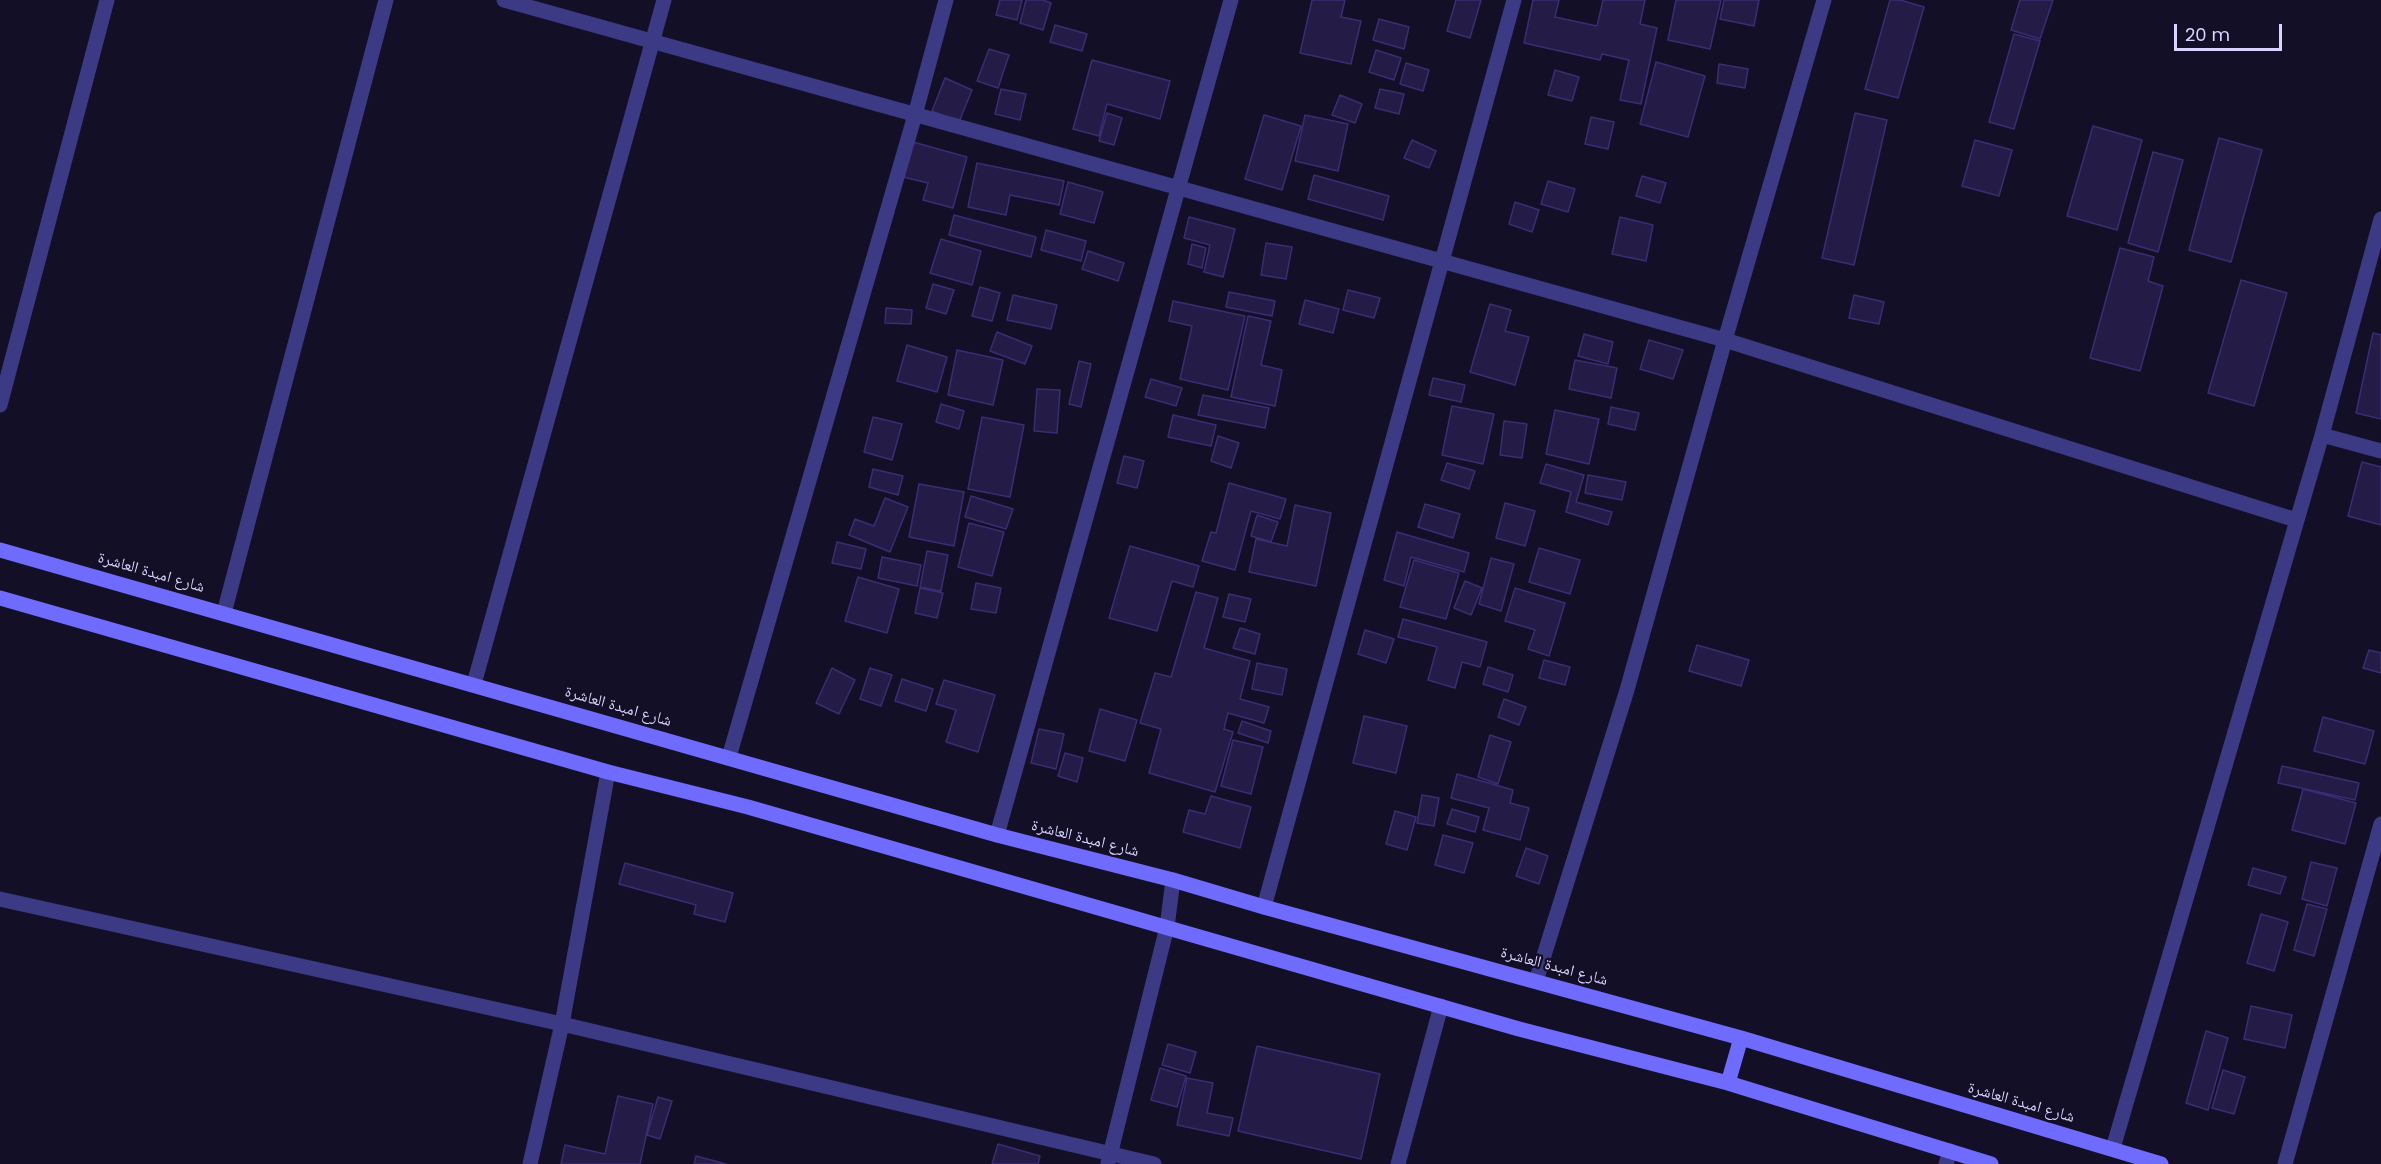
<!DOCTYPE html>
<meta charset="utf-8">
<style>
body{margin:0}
#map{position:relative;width:2381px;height:1164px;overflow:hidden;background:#130f26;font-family:Poppins,sans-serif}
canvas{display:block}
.scale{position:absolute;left:2174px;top:24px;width:108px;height:27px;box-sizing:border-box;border:3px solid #d9d4ff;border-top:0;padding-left:8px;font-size:18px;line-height:21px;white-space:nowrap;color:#d9d4ff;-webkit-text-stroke:4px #130f26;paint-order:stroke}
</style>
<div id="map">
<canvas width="2381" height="1164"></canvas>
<div class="scale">20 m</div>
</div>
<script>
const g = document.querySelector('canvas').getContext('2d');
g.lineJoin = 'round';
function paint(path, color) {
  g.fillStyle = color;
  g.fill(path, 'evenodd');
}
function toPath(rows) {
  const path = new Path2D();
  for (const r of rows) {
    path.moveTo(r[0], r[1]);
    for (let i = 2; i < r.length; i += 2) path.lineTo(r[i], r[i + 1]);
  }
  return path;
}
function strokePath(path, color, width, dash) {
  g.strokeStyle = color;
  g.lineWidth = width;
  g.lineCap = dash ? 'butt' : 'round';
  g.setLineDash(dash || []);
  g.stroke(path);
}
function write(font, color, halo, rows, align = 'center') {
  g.font = font + ' Poppins,"Noto Naskh Arabic",sans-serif';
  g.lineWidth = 4.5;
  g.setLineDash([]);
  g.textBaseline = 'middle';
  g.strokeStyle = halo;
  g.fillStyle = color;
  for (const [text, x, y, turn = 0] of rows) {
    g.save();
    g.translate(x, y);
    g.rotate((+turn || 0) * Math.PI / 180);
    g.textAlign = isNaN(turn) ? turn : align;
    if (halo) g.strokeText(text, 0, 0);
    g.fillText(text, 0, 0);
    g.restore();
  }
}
const building = toPath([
 [1000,0,1022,0,1017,20,996,15,1000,0],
 [1026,0,1043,0,1051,3,1043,30,1020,23,1026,0],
 [1312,0,1345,0,1341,17,1361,21,1351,64,1300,53,1312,0],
 [1456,0,1481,0,1470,38,1447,31,1456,0],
 [1533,0,1559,0,1555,17,1597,26,1603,0,1645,0,1640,24,1657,28,1641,104,1620,100,1629,60,1602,54,1600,60,1524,43,1533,0],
 [1676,0,1721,0,1710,49,1668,40,1676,0],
 [1724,0,1759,0,1754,26,1720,19,1724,0],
 [1890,0,1900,0,1924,7,1898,98,1865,89,1890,0],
 [2020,0,2053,0,2040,39,2011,30,2020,0],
 [1379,19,1409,27,1404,49,1373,40,1379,19],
 [1055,25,1087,34,1082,51,1050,42,1055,25],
 [2014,34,2040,41,2014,129,1989,122,2014,34],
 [989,49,1009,55,998,88,977,81,989,49],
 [1376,50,1401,58,1394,80,1369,72,1376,50],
 [1092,60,1170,81,1160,119,1107,104,1099,136,1073,129,1092,60],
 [1656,62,1705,76,1688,137,1640,124,1656,62],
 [1406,63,1429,70,1423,91,1400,84,1406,63],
 [1719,64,1748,69,1745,88,1717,83,1719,64],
 [1555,70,1579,77,1572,101,1548,95,1555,70],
 [945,78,972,90,959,122,932,111,945,78],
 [1001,89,1026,94,1020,120,995,114,1001,89],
 [1380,89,1404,94,1399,114,1375,108,1380,89],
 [1340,95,1362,104,1355,123,1332,115,1340,95],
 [1107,113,1122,118,1114,145,1099,141,1107,113],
 [1855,113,1887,120,1854,265,1822,258,1855,113],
 [1264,115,1301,126,1282,190,1245,179,1264,115],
 [1305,115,1348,124,1338,171,1295,161,1305,115],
 [1591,117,1614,122,1608,149,1585,144,1591,117],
 [2093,126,2142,140,2117,230,2067,216,2093,126],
 [2219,138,2262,150,2231,262,2189,250,2219,138],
 [1412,140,1436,151,1429,168,1404,158,1412,140],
 [1975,140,2012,150,1999,196,1962,186,1975,140],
 [913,142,967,157,953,208,923,200,928,183,903,177,913,142],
 [2153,152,2183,160,2158,252,2128,243,2153,152],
 [977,163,1064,181,1059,205,1010,195,1006,215,968,207,977,163],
 [1314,175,1389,196,1383,220,1308,199,1314,175],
 [1642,176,1666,183,1660,203,1636,196,1642,176],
 [1548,181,1575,189,1568,212,1541,204,1548,181],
 [1068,182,1103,192,1094,223,1060,214,1068,182],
 [1515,202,1539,210,1532,232,1509,224,1515,202],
 [954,215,1036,237,1031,257,949,235,954,215],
 [1189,217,1235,229,1223,277,1204,272,1210,245,1184,238,1189,217],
 [1620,217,1653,225,1646,261,1612,254,1620,217],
 [1046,230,1086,241,1081,261,1041,250,1046,230],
 [941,239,981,251,972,285,930,273,941,239],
 [1266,243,1292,247,1286,279,1261,275,1266,243],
 [1192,244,1206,248,1202,268,1188,264,1192,244],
 [2120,248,2154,257,2148,281,2163,286,2140,371,2090,358,2120,248],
 [1088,251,1124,263,1118,281,1082,269,1088,251],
 [2241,280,2287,293,2254,406,2208,393,2241,280],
 [933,284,954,290,946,314,926,308,933,284],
 [980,287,1000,293,992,321,972,316,980,287],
 [1348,290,1380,298,1374,318,1343,310,1348,290],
 [1229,292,1275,301,1272,316,1226,307,1229,292],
 [1013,295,1057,305,1051,329,1007,320,1013,295],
 [1854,295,1884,302,1879,324,1849,318,1854,295],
 [1305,300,1339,309,1333,333,1299,324,1305,300],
 [1173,301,1245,316,1228,390,1180,379,1192,326,1169,321,1173,301],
 [1490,304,1511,310,1505,331,1529,337,1515,385,1470,372,1490,304],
 [886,308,912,310,911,324,885,323,886,308],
 [1248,316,1271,321,1261,365,1282,370,1275,406,1231,397,1248,316],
 [997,332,1032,346,1025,364,990,351,997,332],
 [2373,333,2381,335,2381,419,2356,413,2373,333],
 [1584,334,1613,342,1608,364,1578,356,1584,334],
 [1649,340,1683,350,1673,379,1640,369,1649,340],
 [907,345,947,357,937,392,897,381,907,345],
 [957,350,1003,360,993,405,948,395,957,350],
 [1575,360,1617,368,1611,398,1569,389,1575,360],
 [1079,361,1091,364,1081,407,1069,404,1079,361],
 [1433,378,1465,385,1461,402,1429,395,1433,378],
 [1151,379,1182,388,1176,406,1145,397,1151,379],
 [1037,389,1060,390,1057,433,1034,431,1037,389],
 [1203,395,1269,408,1265,428,1198,415,1203,395],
 [941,404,964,411,959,429,936,422,941,404],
 [1452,406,1494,414,1483,464,1442,455,1452,406],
 [1611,407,1639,413,1635,430,1608,424,1611,407],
 [1555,410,1599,419,1589,464,1546,454,1555,410],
 [1173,415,1216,425,1211,446,1168,437,1173,415],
 [873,417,902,424,892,460,864,452,873,417],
 [982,417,1024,425,1010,497,968,489,982,417],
 [1504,421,1527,424,1522,458,1500,455,1504,421],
 [1218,436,1239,443,1231,468,1211,461,1218,436],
 [1124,456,1144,461,1137,488,1117,483,1124,456],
 [2362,462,2381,467,2381,525,2348,516,2362,462],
 [1447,463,1475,471,1469,489,1441,480,1447,463],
 [1546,464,1584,475,1576,502,1612,512,1608,525,1566,512,1571,492,1540,483,1546,464],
 [873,469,903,476,898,495,869,487,873,469],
 [1588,475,1626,482,1622,500,1585,493,1588,475],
 [1229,483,1286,499,1280,519,1251,511,1235,570,1202,561,1211,532,1216,533,1229,483],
 [919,484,964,492,954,546,909,537,919,484],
 [971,496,1013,509,1006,529,965,517,971,496],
 [885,498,908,507,890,552,849,535,855,519,874,526,885,498],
 [1505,503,1535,511,1525,546,1496,538,1505,503],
 [1425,504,1460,514,1453,538,1418,527,1425,504],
 [1295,505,1331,513,1316,586,1249,572,1256,539,1287,546,1295,505],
 [1257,515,1278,522,1271,542,1251,536,1257,515],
 [969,523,1004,532,992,576,958,567,969,523],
 [1397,532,1469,553,1464,572,1411,557,1404,586,1384,580,1397,532],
 [837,542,866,549,861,569,832,563,837,542],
 [1130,546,1199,566,1193,587,1172,581,1157,631,1109,618,1130,546],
 [1539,548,1580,560,1570,594,1529,582,1539,548],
 [927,551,948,555,941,591,920,587,927,551],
 [882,557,921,565,917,586,878,578,882,557],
 [1491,558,1514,564,1501,611,1479,604,1491,558],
 [1414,560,1459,573,1446,619,1400,607,1414,560],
 [858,577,899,589,887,633,845,621,858,577],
 [1465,581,1482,588,1471,615,1454,608,1465,581],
 [976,583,1001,588,996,613,971,609,976,583],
 [920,588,943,593,937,618,915,613,920,588],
 [1515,588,1565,603,1549,656,1528,649,1535,630,1505,621,1515,588],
 [1196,592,1218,598,1204,648,1250,661,1240,699,1269,707,1264,723,1228,713,1224,729,1233,732,1215,792,1149,773,1161,729,1140,723,1155,673,1171,677,1196,592],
 [1229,594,1251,599,1245,622,1223,617,1229,594],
 [1403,619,1487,642,1480,667,1462,662,1455,688,1428,680,1437,647,1398,637,1403,619],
 [1240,628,1260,634,1255,654,1233,648,1240,628],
 [1365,630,1394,639,1386,663,1358,654,1365,630],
 [1697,645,1749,660,1741,686,1689,671,1697,645],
 [2369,650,2381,653,2381,673,2363,668,2369,650],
 [1544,660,1570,667,1565,685,1539,678,1544,660],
 [1257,663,1287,669,1282,695,1252,689,1257,663],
 [1488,667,1513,675,1508,692,1483,684,1488,667],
 [832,668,855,680,839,714,816,703,832,668],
 [870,668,892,675,881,706,860,699,870,668],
 [902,679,933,689,926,711,895,701,902,679],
 [944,680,995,695,978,752,946,742,956,710,936,704,944,680],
 [1504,699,1526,707,1519,725,1498,717,1504,699],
 [1100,709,1137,720,1125,761,1089,751,1100,709],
 [1364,716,1407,726,1396,773,1353,763,1364,716],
 [2323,717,2374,731,2365,764,2314,751,2323,717],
 [1242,721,1271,731,1268,743,1238,733,1242,721],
 [1039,729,1064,734,1056,769,1031,763,1039,729],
 [1490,735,1511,742,1498,784,1478,777,1490,735],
 [1233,740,1263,747,1251,794,1221,786,1233,740],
 [1065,753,1083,758,1077,782,1058,776,1065,753],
 [2282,766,2359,783,2355,800,2278,783,2282,766],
 [1457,774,1513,790,1510,803,1529,808,1520,840,1483,830,1489,808,1451,798,1457,774],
 [2303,789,2356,803,2345,844,2292,830,2303,789],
 [1422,795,1439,798,1434,826,1417,823,1422,795],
 [1211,796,1251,807,1240,848,1183,832,1189,810,1205,814,1211,796],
 [1452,809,1479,817,1475,832,1447,824,1452,809],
 [1395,811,1416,817,1407,850,1386,844,1395,811],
 [1443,835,1473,843,1464,873,1435,865,1443,835],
 [1526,848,1548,856,1539,884,1516,876,1526,848],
 [2311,862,2337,868,2327,906,2302,899,2311,862],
 [625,863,733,893,725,922,694,914,696,905,619,884,625,863],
 [2253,868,2286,877,2280,894,2248,885,2253,868],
 [2307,904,2327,909,2314,956,2294,950,2307,904],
 [2261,914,2288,922,2274,971,2247,963,2261,914],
 [2251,1006,2292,1015,2285,1048,2244,1039,2251,1006],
 [2206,1031,2228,1038,2208,1110,2186,1103,2206,1031],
 [1168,1044,1196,1052,1190,1073,1162,1065,1168,1044],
 [1257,1046,1380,1074,1361,1159,1238,1131,1257,1046],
 [1160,1068,1186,1076,1177,1107,1151,1100,1160,1068],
 [2223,1070,2245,1077,2234,1114,2212,1108,2223,1070],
 [1187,1078,1213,1083,1207,1113,1233,1118,1229,1136,1177,1125,1187,1078],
 [618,1096,653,1104,640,1164,561,1164,565,1145,605,1154,618,1096],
 [658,1097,672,1101,660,1139,647,1135,658,1097],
 [998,1144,1040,1156,1038,1164,992,1164,998,1144],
 [696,1156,726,1164,694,1164,696,1156]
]);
paint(building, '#241b47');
strokePath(building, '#3b2d73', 1.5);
strokePath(toPath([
 [504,0,1725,340,2296,520],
 [0,405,107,0],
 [2322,435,2381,451],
 [224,613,386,0],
 [474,684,664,0],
 [729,757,915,115,946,0],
 [997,835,1231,0],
 [0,899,562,1024,1154,1164],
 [1264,907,1514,0],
 [1536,981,1627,690,1725,340,1824,0],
 [2113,1148,2322,435,2381,219],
 [1108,1163,1167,927,1173,880],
 [530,1164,562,1024,608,772],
 [1398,1164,1441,1006],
 [1946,1164,1950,1151],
 [2285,1164,2381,824]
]), '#3d3a85', 15);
strokePath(toPath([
 [0,550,997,835,1173,880,1264,907,1741,1038,2161,1164],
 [0,598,608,772,748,807,1519,1029,1728,1083,1991,1164],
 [1728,1083,1741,1038]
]), '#6f6bff', 15);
write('16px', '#d9d4ff', '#130f26', [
 ["شارع امبدة العاشرة",151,573,16],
 ["شارع امبدة العاشرة",618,707,16],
 ["شارع امبدة العاشرة",1085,839,14],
 ["شارع امبدة العاشرة",1554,967,15],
 ["شارع امبدة العاشرة",2021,1103,16]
]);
</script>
